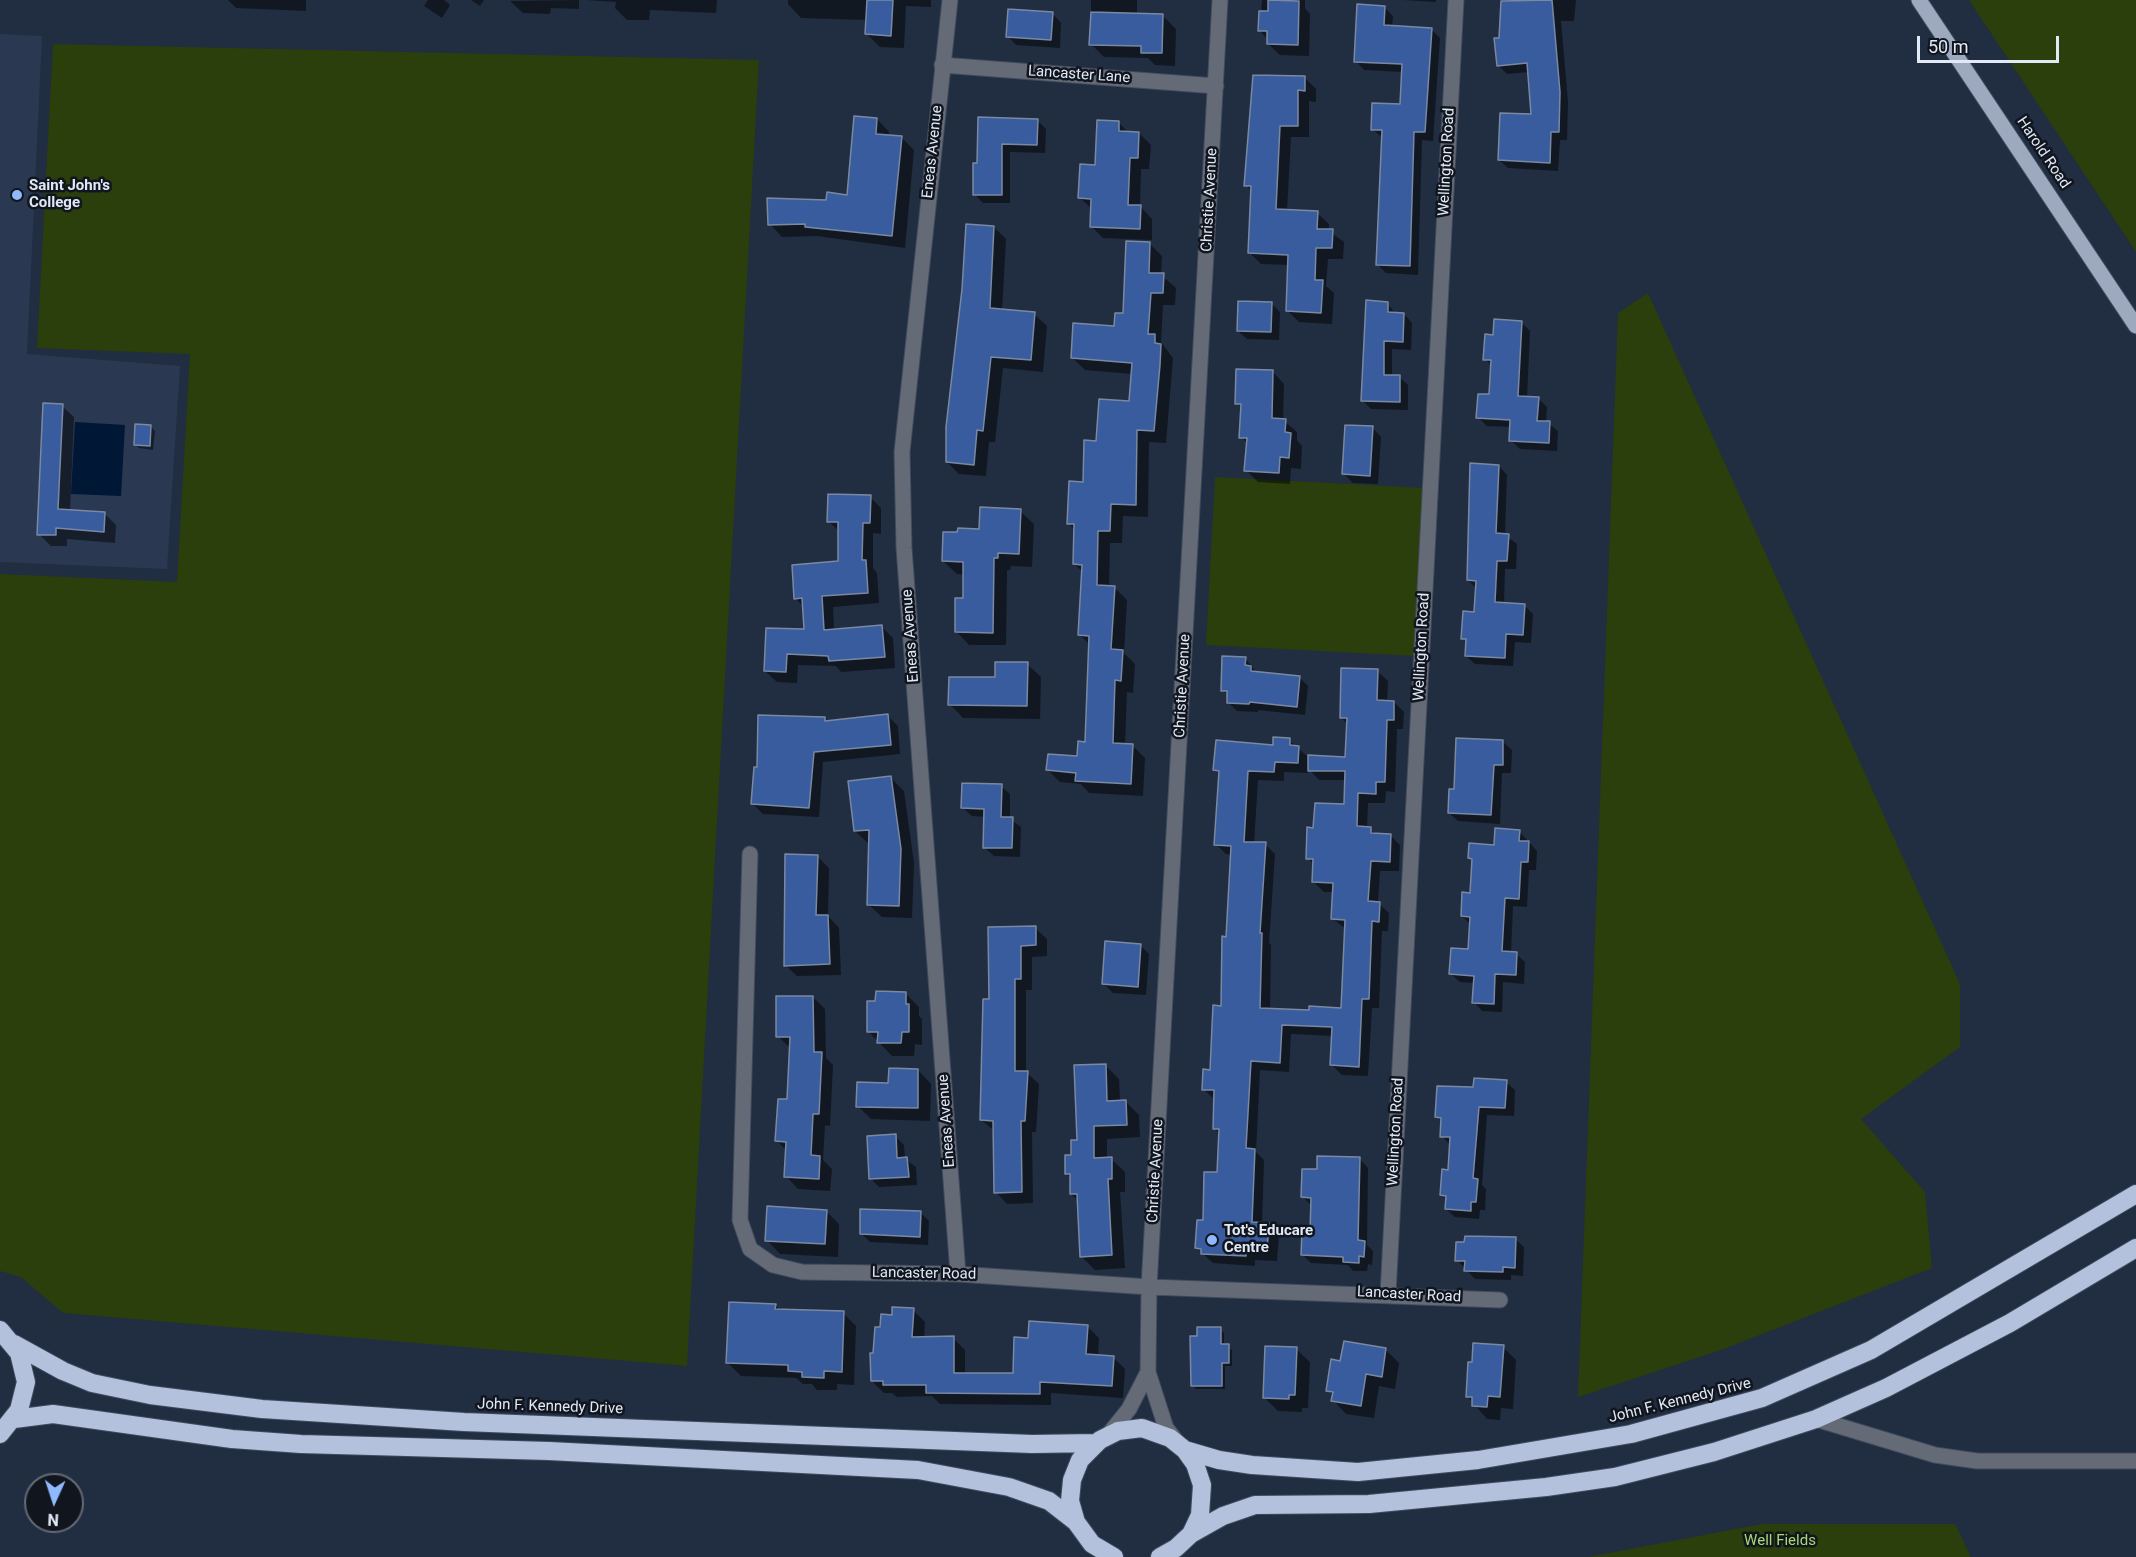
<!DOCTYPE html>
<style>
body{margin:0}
#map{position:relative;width:2136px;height:1557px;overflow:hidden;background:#212d41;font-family:Roboto,sans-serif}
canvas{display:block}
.north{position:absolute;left:24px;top:1473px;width:60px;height:60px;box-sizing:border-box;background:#10151e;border:2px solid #646a74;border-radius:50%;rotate:183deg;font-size:16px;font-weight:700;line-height:24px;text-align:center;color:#e1e9f6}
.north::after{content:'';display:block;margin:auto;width:21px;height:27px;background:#8fb8fd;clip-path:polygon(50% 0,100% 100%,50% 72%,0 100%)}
.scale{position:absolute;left:1917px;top:36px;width:142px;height:27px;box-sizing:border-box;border:3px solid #e1e9f6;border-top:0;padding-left:8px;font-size:18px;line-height:21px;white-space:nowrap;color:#e1e9f6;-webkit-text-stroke:4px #10151e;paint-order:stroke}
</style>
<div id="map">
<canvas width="2136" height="1557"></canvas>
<div class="north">N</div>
<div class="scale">50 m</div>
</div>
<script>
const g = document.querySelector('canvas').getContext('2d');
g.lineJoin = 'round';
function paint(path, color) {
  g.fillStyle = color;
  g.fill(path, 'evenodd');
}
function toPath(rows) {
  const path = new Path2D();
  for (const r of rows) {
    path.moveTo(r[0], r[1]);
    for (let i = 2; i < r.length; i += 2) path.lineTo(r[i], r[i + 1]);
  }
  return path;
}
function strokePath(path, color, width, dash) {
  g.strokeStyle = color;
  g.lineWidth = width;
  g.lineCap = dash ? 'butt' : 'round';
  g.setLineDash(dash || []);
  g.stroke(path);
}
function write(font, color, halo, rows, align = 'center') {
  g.font = font + ' Roboto,sans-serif';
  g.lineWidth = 5;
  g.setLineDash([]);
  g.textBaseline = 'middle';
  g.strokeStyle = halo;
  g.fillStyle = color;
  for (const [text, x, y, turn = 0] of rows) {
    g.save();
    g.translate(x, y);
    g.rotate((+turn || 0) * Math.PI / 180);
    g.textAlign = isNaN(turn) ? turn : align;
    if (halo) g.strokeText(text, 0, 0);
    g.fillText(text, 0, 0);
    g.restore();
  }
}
paint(toPath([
 [0,34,42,36,27,354,180,366,167,569,0,562]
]), '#2a3951');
paint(toPath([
 [1969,0,2136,0,2136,252],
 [53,44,759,60,687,1366,63,1313,21,1277,0,1271,0,574,177,582,190,354,37,348],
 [1648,293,1960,984,1960,1047,1861,1119,1925,1192,1932,1268,1721,1350,1578,1397,1618,313],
 [1215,477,1424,488,1415,656,1206,645],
 [1762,1524,1955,1524,1971,1557,1588,1557]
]), '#2a3f0c');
paint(toPath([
 [75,422,125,425,121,496,71,494]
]), '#011736');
paint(toPath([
 [228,0,306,0,306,11,236,8],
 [428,0,444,0,450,5,442,18,424,6],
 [471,0,484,0,480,6],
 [579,0,579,9,551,8,550,14,523,13,510,1],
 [586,0,717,0,716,13,650,10,649,20,627,20,615,8,616,2],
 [788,0,931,0,931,7,906,6,904,48,880,47,867,34,868,20,801,18,788,4],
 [1091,0,1137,0,1137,15,1163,16,1176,29,1175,66,1155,65,1148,58,1104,57,1091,44],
 [1262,0,1305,0,1305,8,1310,14,1309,56,1280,55,1268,44,1268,40,1260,31],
 [1403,0,1436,0,1436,2],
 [1511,0,1576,0,1574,21,1561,21,1568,102,1567,140,1560,140,1558,171,1508,168,1499,160,1533,116,1529,72,1507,74,1498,65,1501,39],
 [1384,7,1393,16,1392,27,1431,29,1440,38,1433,141,1422,140,1418,275,1386,273,1378,265,1383,138,1372,129,1401,106,1403,72,1364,70,1356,61],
 [1053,14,1061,23,1060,48,1016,45,1008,36],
 [1304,77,1316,89,1316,102,1309,101,1309,137,1291,137,1287,211,1317,213,1329,224,1329,231,1344,242,1343,259,1328,259,1326,286,1334,293,1332,324,1299,322,1288,311,1289,265,1261,264,1249,252,1252,191,1246,185],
 [877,119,889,132,889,137,902,138,914,150,905,248,817,236,782,237,770,224,827,201,849,196],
 [980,119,1037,120,1046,129,1045,153,1010,152,1010,203,983,203,974,194,979,164],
 [1118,122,1129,133,1139,133,1151,145,1149,169,1141,169,1140,206,1152,219,1152,240,1103,238,1091,226,1092,209,1080,198],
 [994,227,1006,239,1002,311,1034,314,1047,326,1043,372,1003,368,995,442,989,442,986,476,959,474,947,462],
 [1150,244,1162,256,1161,275,1176,288,1175,305,1163,305,1161,342,1173,358,1166,443,1149,442,1148,517,1123,516,1122,543,1110,543,1109,587,1114,587,1127,600,1124,653,1135,664,1133,693,1127,692,1125,745,1133,746,1145,758,1143,796,1089,793,1081,784,1060,782,1048,770,1078,758,1086,743,1090,645,1080,635,1083,572,1074,564,1075,530,1069,524,1097,442,1130,403,1133,374,1085,370,1072,357,1116,328,1124,315],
 [1387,303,1396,314,1404,314,1412,323,1411,350,1392,349,1392,377,1399,377,1408,385,1408,410,1371,409,1363,401],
 [1272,304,1280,312,1279,340,1247,339,1238,331],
 [1521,322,1530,331,1527,398,1538,398,1547,407,1546,422,1558,431,1557,451,1520,449,1511,440,1512,427,1487,426,1478,417,1490,396,1492,366,1485,359,1494,336],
 [1273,372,1284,384,1283,420,1297,432,1297,440,1302,446,1301,469,1291,468,1290,484,1258,482,1246,470,1248,444,1241,437,1243,409,1237,403],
 [62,406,74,417,70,511,104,513,116,525,115,543,67,539,67,546,51,546,39,534],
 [151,427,155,431,153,450,139,448,135,445],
 [1373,428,1381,437,1378,484,1353,483,1344,474],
 [1499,466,1507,475,1505,535,1517,544,1516,569,1505,569,1504,604,1524,605,1533,614,1531,643,1515,642,1513,666,1475,664,1466,656,1467,642,1463,638,1475,614,1477,589,1468,580],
 [870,497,881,508,881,534,873,533,873,568,877,573,879,603,833,607,834,630,882,627,893,638,895,668,841,672,836,666,798,665,797,683,777,682,765,671,805,631,804,607,795,598,839,563,840,532,828,521],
 [1020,511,1034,524,1032,567,1011,566,1010,570,1007,570,1006,645,969,645,956,631,964,599,965,575,957,574,943,561,959,534,980,530],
 [1245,658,1257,673,1299,677,1308,686,1305,715,1258,710,1258,712,1237,711,1228,702,1229,696,1222,690],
 [1027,664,1041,677,1040,719,963,718,950,704],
 [1377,671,1388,681,1387,702,1394,702,1404,712,1403,729,1397,729,1395,792,1386,791,1385,803,1368,803,1367,828,1377,835,1390,835,1400,845,1399,871,1380,871,1378,903,1389,913,1388,931,1382,931,1379,1008,1372,1008,1368,1076,1342,1075,1332,1065,1333,1036,1291,1034,1289,1072,1260,1070,1256,1152,1264,1160,1262,1224,1268,1224,1279,1234,1277,1261,1255,1260,1255,1266,1213,1263,1197,1248,1219,1174,1220,1134,1214,1128,1215,1100,1203,1089,1211,1071,1222,1007,1232,855,1226,854,1216,844,1220,775,1215,769,1289,740,1308,757,1347,758,1348,724,1341,718],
 [1308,768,1319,780,1346,780,1345,805,1315,829,1308,858,1314,865,1314,882,1324,892,1334,892,1333,919,1346,929,1343,1009,1311,1012,1270,1010,1271,945,1269,943,1275,854,1265,844,1254,844,1258,780,1284,781,1284,772,1308,773],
 [888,716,898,726,900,754,823,762,819,817,763,814,753,804,825,718,829,722],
 [1503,742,1512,750,1511,773,1502,773,1500,824,1458,821,1449,813,1455,791],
 [891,778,904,791,914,863,912,918,882,917,868,904,869,844,855,831],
 [1001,786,1010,794,1010,819,1021,827,1020,857,994,856,985,848,985,817,972,816,963,808],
 [1519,831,1537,851,1536,870,1529,870,1527,907,1513,906,1511,953,1516,954,1525,962,1524,984,1503,982,1502,1012,1482,1011,1474,1002,1475,983,1460,982,1451,974,1470,951,1471,925,1462,916,1472,894,1473,862,1469,858,1495,847],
 [817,856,829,868,828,916,839,928,841,975,797,976,785,965],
 [989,928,1035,928,1047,939,1047,956,1032,957,1032,990,1026,990,1026,1072,1039,1084,1036,1132,1032,1132,1033,1203,1007,1204,996,1192,995,1131,981,1120,991,1001],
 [1140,945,1149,954,1146,995,1113,993,1104,984],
 [905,993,919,1007,919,1016,922,1019,922,1045,915,1044,914,1056,892,1056,868,1031],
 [813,997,825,1009,826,1058,833,1065,830,1126,825,1125,823,1160,832,1169,830,1191,798,1189,786,1176,787,1151,776,1140,789,1101,791,1049,778,1036],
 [1106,1066,1119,1079,1120,1102,1125,1101,1139,1115,1140,1137,1107,1139,1107,1159,1111,1159,1125,1172,1125,1192,1120,1192,1125,1268,1095,1270,1081,1256,1078,1201,1071,1194,1071,1178,1066,1174],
 [918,1070,931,1084,930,1121,871,1119,858,1106],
 [1506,1082,1515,1090,1514,1116,1487,1115,1482,1185,1486,1189,1485,1210,1480,1210,1479,1219,1455,1217,1446,1209,1447,1200,1442,1195,1449,1171,1451,1146,1442,1136,1442,1122,1437,1117,1475,1089],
 [895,1136,904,1145,905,1159,916,1167,917,1185,879,1187,871,1179],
 [1360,1159,1368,1168,1367,1245,1373,1251,1372,1265,1368,1264,1367,1271,1353,1271,1348,1265,1311,1263,1302,1254,1312,1233,1312,1206,1303,1197,1319,1171],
 [826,1211,839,1224,838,1257,780,1254,767,1240],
 [920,1212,929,1221,928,1245,870,1242,861,1233],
 [1515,1239,1524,1247,1523,1276,1511,1275,1511,1280,1475,1279,1457,1260],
 [775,1305,781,1311,843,1313,856,1326,854,1385,837,1384,837,1390,817,1390,812,1384,803,1384,796,1378,741,1376,727,1362],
 [913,1310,925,1322,924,1338,953,1338,965,1350,965,1374,1015,1374,1029,1339,1087,1326,1099,1338,1098,1356,1113,1357,1125,1369,1123,1398,1051,1393,1051,1405,940,1404,932,1396,897,1397,892,1393,884,1393,872,1381,875,1354,882,1329,893,1316],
 [1220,1329,1224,1333,1224,1346,1232,1350,1232,1366,1225,1366,1225,1389,1196,1389,1193,1385,1198,1337],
 [1503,1347,1516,1360,1513,1409,1501,1408,1500,1420,1487,1419,1467,1396,1473,1363],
 [1296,1349,1310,1362,1308,1408,1302,1408,1302,1412,1278,1411,1265,1398],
 [1386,1350,1399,1363,1395,1389,1379,1386,1374,1418,1346,1414,1333,1400,1334,1396,1328,1390,1342,1363]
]), '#0007');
const building = toPath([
 [867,0,893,0,891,36,865,34,867,0],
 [1268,0,1299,1,1298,45,1267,44,1267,31,1258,31,1259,11,1268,11,1268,0],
 [1552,0,1560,92,1559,132,1551,132,1550,163,1498,160,1500,113,1531,114,1527,63,1497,66,1494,38,1499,38,1501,1,1552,0],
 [1357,4,1385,6,1384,25,1432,28,1425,132,1414,132,1410,266,1376,265,1382,130,1371,130,1372,103,1400,104,1402,64,1354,62,1357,4],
 [1008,9,1053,12,1051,40,1006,37,1008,9],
 [1091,12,1163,14,1162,53,1141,53,1141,46,1089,45,1091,12],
 [1253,75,1305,76,1305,91,1298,90,1298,126,1280,126,1276,209,1318,211,1317,229,1333,229,1332,248,1316,248,1315,280,1323,280,1321,313,1286,311,1288,255,1248,253,1251,186,1244,186,1253,75],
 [854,116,877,118,876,134,902,136,892,236,805,227,805,224,768,225,767,198,826,200,827,192,847,195,854,116],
 [978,117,1038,119,1037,145,1002,144,1002,195,973,195,973,163,977,163,978,117],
 [1097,120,1119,121,1119,131,1139,132,1138,158,1130,158,1128,205,1141,205,1140,229,1090,227,1091,199,1078,198,1080,164,1095,165,1097,120],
 [966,224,994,226,990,308,1035,312,1031,360,991,357,983,431,977,430,974,465,946,462,946,427,962,289,966,224],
 [1126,241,1150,242,1149,273,1164,273,1163,293,1151,293,1148,334,1155,334,1155,343,1161,344,1160,365,1154,431,1137,430,1136,505,1111,504,1110,531,1098,531,1097,585,1115,586,1111,649,1123,650,1121,681,1115,680,1113,743,1133,744,1131,784,1075,781,1076,773,1046,770,1048,754,1077,756,1078,741,1085,742,1089,636,1078,635,1082,565,1073,564,1074,524,1067,524,1069,481,1083,482,1084,440,1096,441,1099,399,1129,401,1132,363,1071,358,1073,323,1114,326,1115,313,1123,313,1126,241],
 [1366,300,1388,302,1388,312,1404,313,1403,342,1384,341,1384,375,1400,375,1400,402,1361,401,1366,300],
 [1238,301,1272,302,1271,332,1237,331,1238,301],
 [1494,319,1522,321,1518,396,1539,397,1537,421,1550,421,1549,443,1509,441,1510,420,1476,418,1478,394,1489,394,1491,360,1483,360,1485,334,1493,335,1494,319],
 [1236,369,1273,370,1272,418,1286,419,1285,432,1291,433,1289,458,1280,457,1279,473,1244,471,1247,438,1239,438,1241,404,1235,404,1236,369],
 [43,403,63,404,58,509,105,512,104,532,56,528,56,535,37,535,43,403],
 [135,424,151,425,150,446,134,445,135,424],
 [1345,425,1373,426,1370,476,1342,474,1345,425],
 [1470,463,1499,465,1496,533,1509,534,1507,561,1497,561,1495,602,1525,604,1523,635,1506,634,1505,658,1465,656,1466,639,1461,639,1463,611,1474,612,1476,581,1467,580,1470,463],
 [828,494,871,495,870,523,863,523,862,560,866,560,868,593,822,596,824,630,882,625,885,657,829,661,828,656,787,654,786,672,764,671,766,628,804,629,802,598,794,599,792,565,838,561,838,522,827,522,828,494],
 [980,507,1021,509,1019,554,998,553,998,558,994,558,993,633,955,632,955,598,963,598,963,562,942,561,943,532,957,532,958,528,979,529,980,507],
 [1222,656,1246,657,1245,665,1251,666,1251,671,1300,676,1297,707,1250,702,1249,704,1227,703,1227,691,1221,691,1222,656],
 [995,662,1028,662,1027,706,948,705,949,677,995,677,995,662],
 [1341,668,1378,669,1377,700,1394,701,1394,720,1387,720,1385,782,1376,782,1376,794,1358,793,1357,826,1371,827,1371,833,1391,834,1390,862,1371,861,1368,901,1380,902,1379,922,1372,921,1369,999,1362,999,1359,1067,1330,1065,1332,1027,1282,1025,1280,1063,1251,1061,1246,1148,1255,1149,1252,1222,1269,1223,1267,1251,1246,1250,1246,1256,1201,1254,1201,1249,1195,1248,1197,1220,1203,1220,1204,1172,1217,1172,1219,1129,1213,1129,1214,1090,1202,1090,1203,1069,1210,1070,1213,1005,1221,1006,1222,936,1226,937,1231,846,1214,845,1219,771,1213,770,1216,740,1273,745,1273,737,1290,738,1290,745,1299,746,1298,763,1275,762,1274,772,1248,771,1244,842,1266,842,1260,933,1262,933,1260,1008,1309,1010,1309,1006,1341,1008,1345,920,1331,919,1333,883,1312,882,1313,859,1306,859,1307,827,1313,828,1315,803,1344,804,1345,771,1308,771,1308,755,1345,757,1347,718,1340,718,1341,668],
 [888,714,891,745,814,752,809,808,751,804,754,767,757,767,758,715,825,717,825,721,888,714],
 [1456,738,1503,740,1503,765,1494,765,1491,815,1448,813,1449,789,1454,789,1456,738],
 [891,776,901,849,899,906,867,905,869,830,854,831,848,781,891,776],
 [962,783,1002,784,1001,817,1013,817,1012,848,983,848,984,809,961,808,962,783],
 [1495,828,1520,830,1519,841,1529,841,1528,862,1521,862,1519,899,1505,898,1502,951,1517,952,1516,975,1495,974,1494,1004,1472,1003,1474,976,1449,974,1451,948,1468,949,1470,917,1461,916,1462,892,1470,893,1472,859,1468,858,1469,843,1494,845,1495,828],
 [785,854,818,855,816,915,828,915,830,964,784,966,785,854],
 [1036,926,1036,945,1021,946,1021,979,1015,979,1015,1071,1028,1071,1025,1121,1021,1121,1022,1192,994,1193,993,1121,980,1120,983,999,989,999,988,927,1036,926],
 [1105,941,1141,944,1138,987,1102,984,1105,941],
 [876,991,906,992,906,1004,909,1004,909,1032,902,1032,901,1043,877,1043,878,1032,867,1032,867,1001,875,1001,876,991],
 [776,996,813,996,814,1052,822,1052,819,1114,813,1114,811,1155,820,1156,819,1179,784,1177,786,1142,775,1141,778,1099,787,1099,790,1037,776,1037,776,996],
 [1106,1064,1107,1101,1126,1100,1127,1125,1094,1126,1094,1158,1112,1157,1112,1179,1108,1179,1112,1255,1080,1257,1077,1194,1070,1194,1070,1174,1065,1174,1065,1155,1071,1155,1071,1140,1077,1140,1074,1065,1106,1064],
 [889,1068,918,1069,918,1108,856,1107,857,1082,888,1083,889,1068],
 [1474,1078,1507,1080,1505,1108,1479,1107,1473,1178,1478,1179,1476,1202,1471,1202,1471,1211,1445,1209,1446,1196,1440,1195,1442,1169,1448,1170,1450,1137,1440,1137,1441,1118,1435,1117,1437,1086,1473,1087,1474,1078],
 [896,1134,897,1158,907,1157,909,1177,869,1179,867,1136,896,1134],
 [1317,1156,1360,1157,1358,1240,1365,1241,1364,1257,1359,1256,1359,1263,1343,1262,1343,1257,1301,1255,1302,1231,1310,1232,1311,1198,1301,1197,1302,1169,1317,1169,1317,1156],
 [767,1206,827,1210,825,1244,765,1241,767,1206],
 [860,1209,921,1211,920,1237,860,1234,860,1209],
 [1465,1236,1516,1237,1515,1268,1503,1267,1503,1272,1464,1271,1465,1261,1455,1261,1456,1242,1464,1242,1465,1236],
 [729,1302,776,1304,775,1309,844,1311,842,1372,824,1371,824,1378,802,1377,802,1372,788,1371,788,1365,726,1363,729,1302],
 [892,1307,914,1308,912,1337,954,1336,954,1373,1013,1373,1014,1337,1028,1338,1029,1321,1088,1325,1086,1354,1114,1356,1112,1386,1040,1382,1040,1394,926,1393,926,1385,883,1385,883,1381,871,1381,870,1353,873,1353,875,1327,880,1327,881,1314,892,1315,892,1307],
 [1197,1327,1221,1327,1221,1344,1229,1344,1229,1363,1222,1363,1222,1386,1191,1386,1190,1336,1197,1336,1197,1327],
 [1344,1341,1386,1348,1382,1377,1366,1374,1361,1406,1331,1401,1333,1392,1326,1391,1331,1359,1340,1361,1344,1341],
 [1473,1343,1504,1345,1500,1397,1488,1396,1487,1407,1472,1406,1472,1397,1466,1397,1468,1362,1472,1362,1473,1343],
 [1265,1346,1297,1347,1295,1395,1289,1395,1289,1399,1263,1398,1265,1346]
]);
paint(building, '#385c9e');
strokePath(building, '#7a89a1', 1.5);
const minor = toPath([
 [950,0,902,452,904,548,958,1274],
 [942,65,1216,86],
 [750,854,740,1220,750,1249,773,1265,802,1272,958,1274,1149,1287,1500,1300],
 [1388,1294,1456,0],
 [1816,1419,1935,1455,1977,1461,2136,1461],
 [1108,1435,1129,1409,1148,1372],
 [1178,1443,1166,1428,1148,1372,1149,1287,1220,0]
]);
const major = toPath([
 [1919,0,2136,326]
]);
const highway = toPath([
 [0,1330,19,1353,26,1382,19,1410,0,1434],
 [14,1344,63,1371,92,1383,150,1395,262,1409,464,1422,1032,1444,1096,1443],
 [14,1419,53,1414,232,1439,301,1444,549,1451,918,1470,1009,1487,1049,1501,1076,1522],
 [1185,1450,1219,1460,1252,1465,1358,1472,1478,1460,1631,1434,1762,1398,1871,1350,2136,1194],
 [1191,1534,1223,1516,1255,1505,1369,1504,1546,1487,1615,1477,1714,1452,1816,1419,1886,1388,2010,1323,2136,1248],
 [1114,1557,1092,1544,1076,1522,1070,1501,1072,1480,1080,1460,1100,1440,1118,1431,1142,1428,1170,1438,1185,1450,1195,1464,1202,1485,1200,1515,1191,1534,1176,1548,1160,1557]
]);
strokePath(minor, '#404b5e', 17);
strokePath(major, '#404b5e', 17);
strokePath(highway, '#404b5e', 20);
strokePath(minor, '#656b76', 15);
strokePath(major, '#9da9bf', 15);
strokePath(highway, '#b3c1dc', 18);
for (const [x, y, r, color] of [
 [17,195,6,"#8fb8fd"],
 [1212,1240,6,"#8fb8fd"]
]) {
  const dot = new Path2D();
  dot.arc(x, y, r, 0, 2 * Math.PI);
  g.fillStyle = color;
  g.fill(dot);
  strokePath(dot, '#10151e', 2);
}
write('15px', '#e1e9f6', '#10151e', [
 ["Lancaster Lane",1079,75,4],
 ["Eneas Avenue",933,152,-84],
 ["Harold Road",2043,153,56],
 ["Wellington Road",1447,162,-87],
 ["Christie Avenue",1210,200,-87],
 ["Eneas Avenue",911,636,-94],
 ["Wellington Road",1422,647,-87],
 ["Christie Avenue",1183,686,-87],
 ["Eneas Avenue",947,1121,-94],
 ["Wellington Road",1396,1132,-87],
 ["Christie Avenue",1156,1171,-87],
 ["Lancaster Road",924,1274,1],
 ["Lancaster Road",1409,1295,3],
 ["John F. Kennedy Drive",1680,1401,-14],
 ["John F. Kennedy Drive",550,1407,2]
]);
write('bold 15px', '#e1e9f6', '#10151e', [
 ["Saint John's",29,186],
 ["College",29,203],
 ["Tot's Educare",1224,1231],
 ["Centre",1224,1248]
], 'left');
write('15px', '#a9da71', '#10151e', [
 ["Well Fields",1780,1541]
]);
</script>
